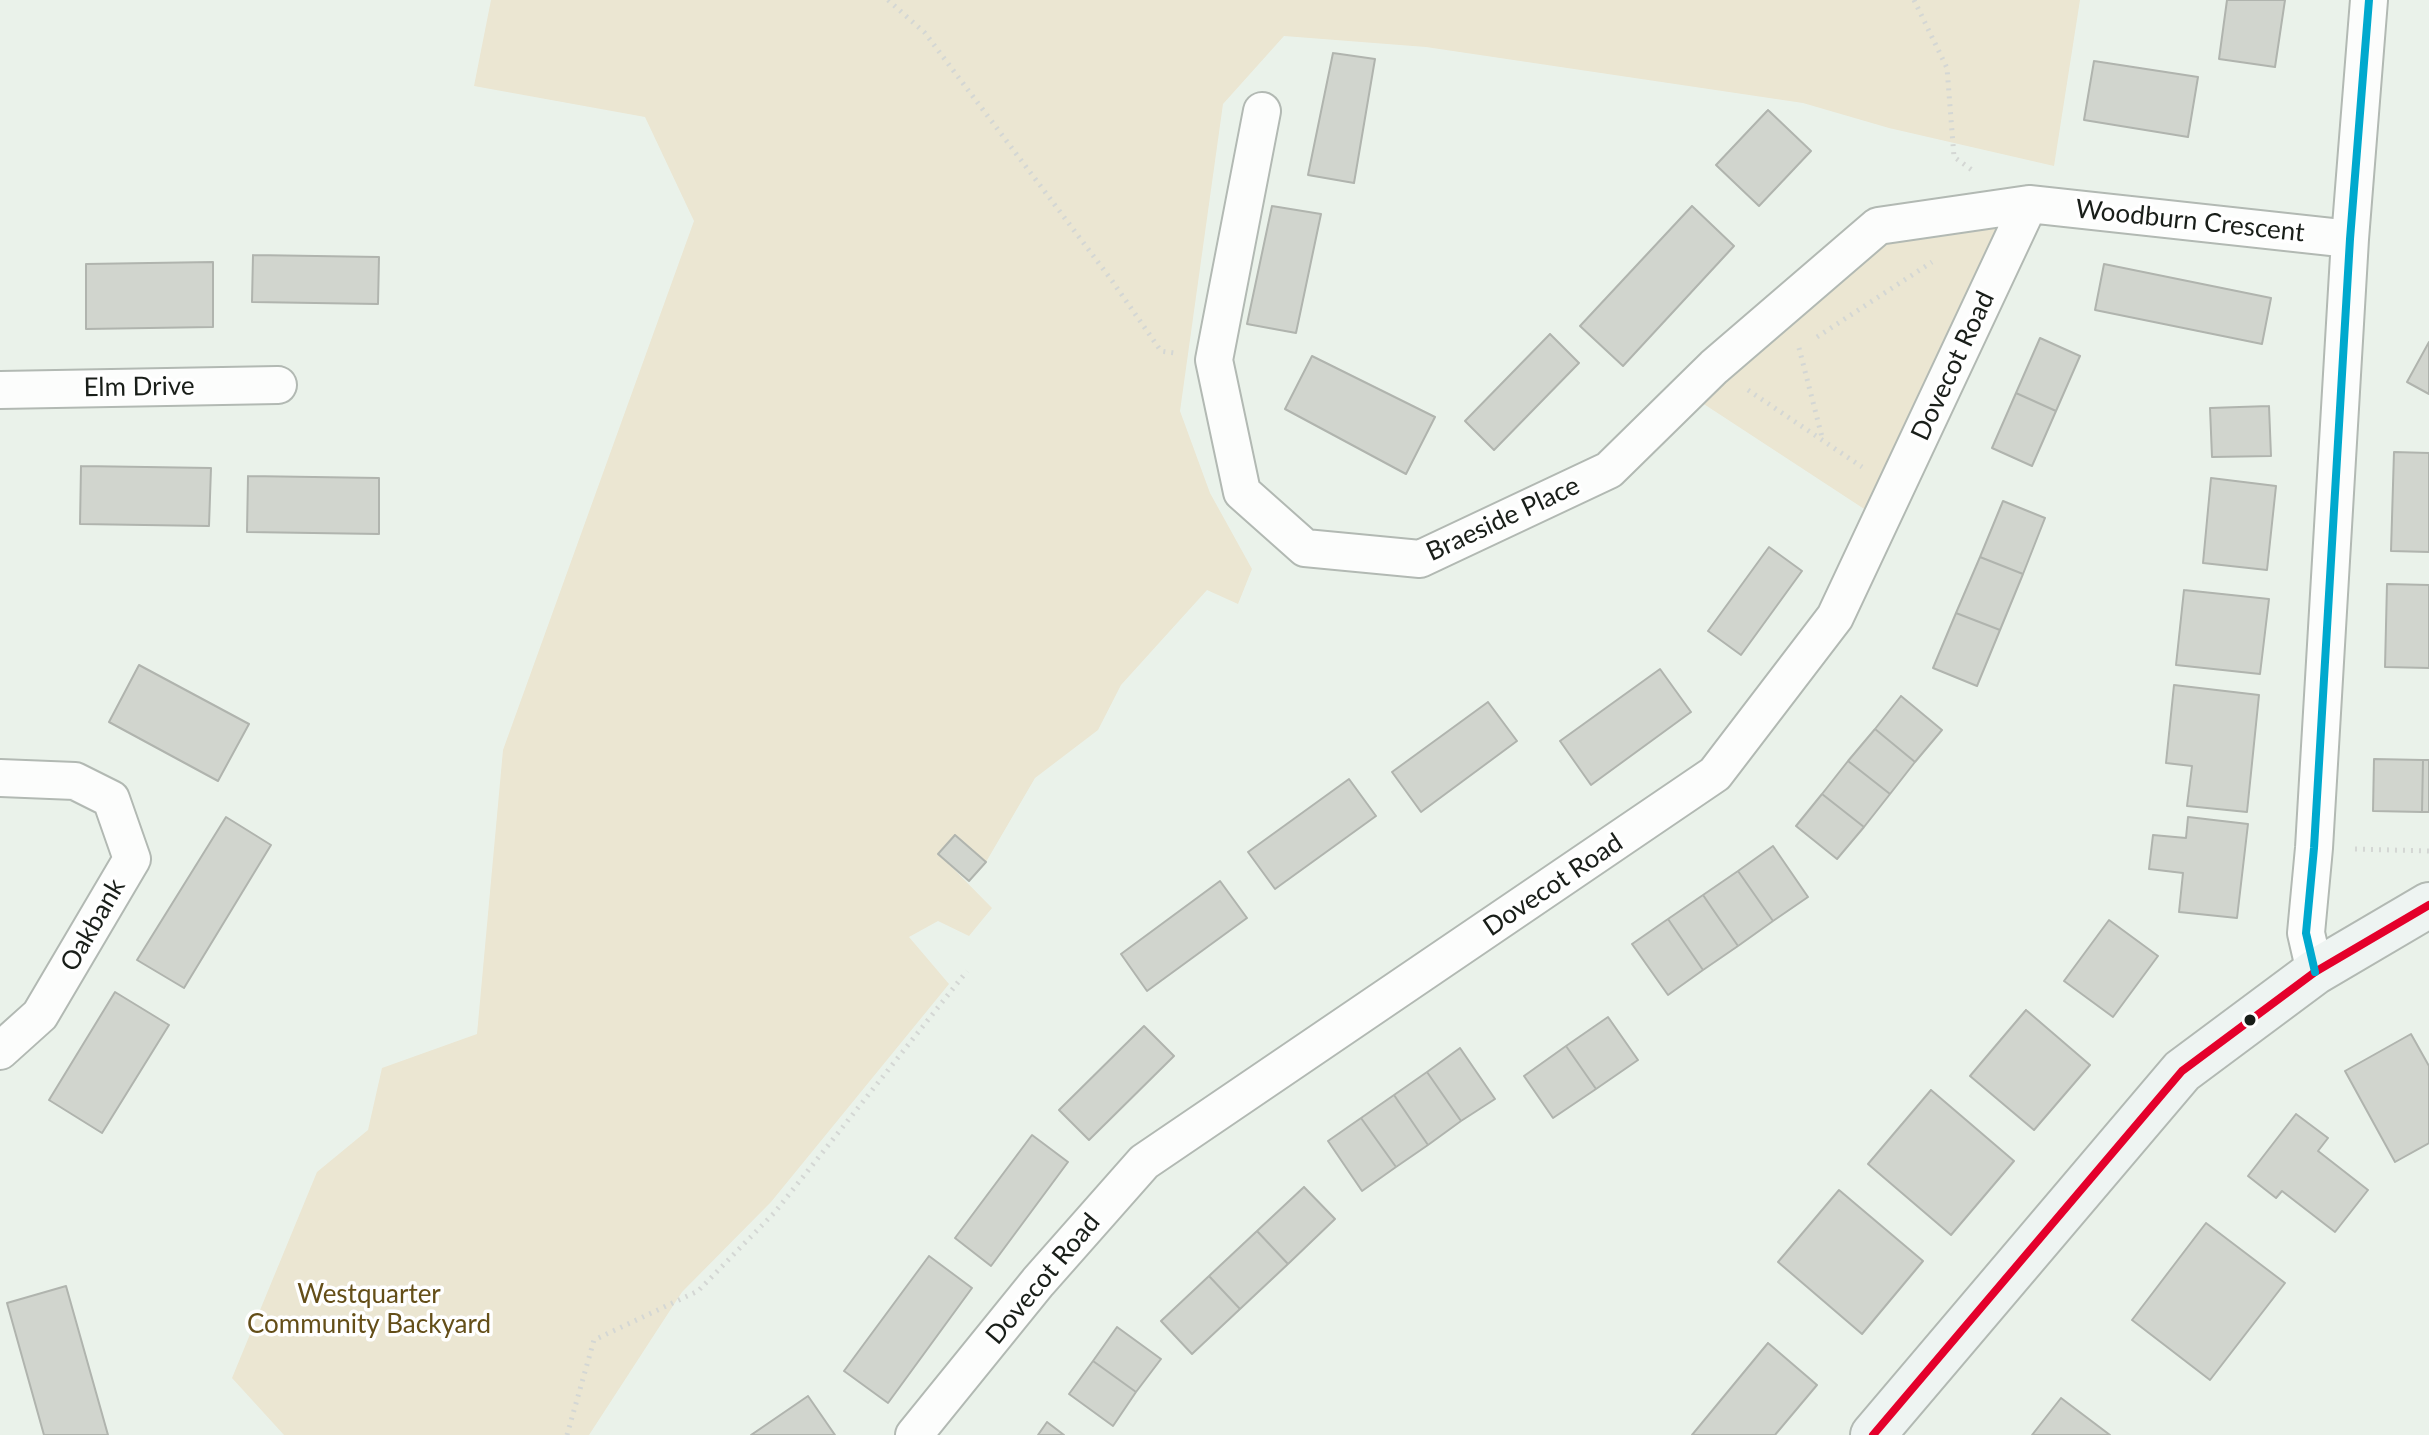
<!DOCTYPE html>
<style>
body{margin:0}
canvas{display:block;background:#eaf2ea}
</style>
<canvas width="2429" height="1435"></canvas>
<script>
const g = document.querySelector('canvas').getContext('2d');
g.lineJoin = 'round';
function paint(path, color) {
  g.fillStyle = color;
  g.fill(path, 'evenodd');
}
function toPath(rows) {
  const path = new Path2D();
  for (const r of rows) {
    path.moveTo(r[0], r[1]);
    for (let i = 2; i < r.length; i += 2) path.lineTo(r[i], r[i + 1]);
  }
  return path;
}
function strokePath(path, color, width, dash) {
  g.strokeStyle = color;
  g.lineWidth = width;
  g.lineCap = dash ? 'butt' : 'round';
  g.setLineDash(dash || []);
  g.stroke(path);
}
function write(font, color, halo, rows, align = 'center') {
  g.font = font + ' Lato,sans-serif';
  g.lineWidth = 7;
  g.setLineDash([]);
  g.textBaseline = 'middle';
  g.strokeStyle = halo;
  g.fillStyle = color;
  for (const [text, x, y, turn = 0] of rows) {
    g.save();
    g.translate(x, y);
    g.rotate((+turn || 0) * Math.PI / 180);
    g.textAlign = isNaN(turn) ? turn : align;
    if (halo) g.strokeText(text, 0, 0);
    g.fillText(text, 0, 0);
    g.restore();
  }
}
paint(toPath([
 [491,0,2080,0,2054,166,1889,128,1803,103,1426,47,1284,36,1223,104,1180,411,1210,493,1252,569,1238,604,1207,590,1121,685,1098,730,1035,778,986,862,956,835,938,853,992,908,969,936,938,921,909,937,949,984,771,1202,682,1292,589,1435,284,1435,232,1378,317,1172,368,1130,382,1068,477,1034,503,750,694,221,645,117,474,86],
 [2029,204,1881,520,1687,393,1878,226]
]), '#ebe6d2');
const building = toPath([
 [2227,0,2285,0,2275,67,2219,59,2227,0],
 [1333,53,1375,59,1354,183,1308,175,1333,53],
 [2094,61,2198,77,2188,137,2084,120,2094,61],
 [1768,110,1811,151,1759,206,1716,165,1768,110],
 [1272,206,1321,214,1296,333,1247,324,1272,206],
 [1692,206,1734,246,1623,366,1580,326,1692,206],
 [253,255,379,257,378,304,252,302,253,255],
 [213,262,213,327,86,329,86,264,213,262],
 [2104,264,2271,298,2262,344,2095,310,2104,264],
 [1550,334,1579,363,1494,450,1465,421,1550,334],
 [2040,338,2080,356,2056,411,2016,393,2040,338],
 [2429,342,2429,394,2407,382,2429,342],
 [1312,356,1435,417,1406,474,1285,409,1312,356],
 [2016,393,2056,411,2032,466,1992,448,2016,393],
 [2269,406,2271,456,2212,457,2210,408,2269,406],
 [2394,452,2429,453,2429,552,2391,551,2394,452],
 [81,466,211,468,209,526,80,524,81,466],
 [248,476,379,478,379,534,247,532,248,476],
 [2211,478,2276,486,2267,570,2203,563,2211,478],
 [2003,501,2045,518,2023,574,1980,557,2003,501],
 [1769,547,1802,571,1741,655,1708,631,1769,547],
 [1980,557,2023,574,2000,630,1956,613,1980,557],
 [2387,584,2429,585,2429,668,2385,667,2387,584],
 [2184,590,2269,599,2260,674,2176,665,2184,590],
 [1956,613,2000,630,1977,686,1933,668,1956,613],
 [139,665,249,724,218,781,109,722,139,665],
 [1660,669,1691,712,1591,785,1560,741,1660,669],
 [2174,685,2259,695,2247,812,2187,806,2192,766,2166,763,2174,685],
 [1901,696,1942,730,1915,762,1875,729,1901,696],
 [1488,702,1517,741,1421,812,1392,772,1488,702],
 [1875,729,1915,762,1890,794,1848,761,1875,729],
 [2374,759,2423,760,2422,812,2373,811,2374,759],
 [2423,760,2429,760,2429,812,2422,812,2423,760],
 [1848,761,1890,794,1864,827,1822,794,1848,761],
 [1349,779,1376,816,1275,889,1248,852,1349,779],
 [1822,794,1864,827,1837,859,1796,826,1822,794],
 [226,817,271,845,184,988,137,960,226,817],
 [2188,817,2248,824,2237,918,2179,912,2183,873,2149,869,2153,835,2186,838,2188,817],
 [955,835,986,862,969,881,938,854,955,835],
 [1773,846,1808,897,1773,921,1738,871,1773,846],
 [1738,871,1773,921,1738,946,1703,895,1738,871],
 [1220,881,1247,918,1147,991,1121,954,1220,881],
 [1703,895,1738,946,1703,970,1668,919,1703,895],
 [1668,919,1703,970,1668,995,1632,944,1668,919],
 [2109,920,2158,956,2113,1017,2064,981,2109,920],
 [115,992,169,1025,102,1133,49,1100,115,992],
 [2026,1010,2090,1065,2034,1130,1970,1076,2026,1010],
 [1608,1017,1638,1060,1596,1089,1566,1046,1608,1017],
 [1144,1026,1174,1056,1089,1140,1059,1110,1144,1026],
 [2411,1034,2429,1066,2429,1143,2395,1162,2345,1071,2411,1034],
 [1566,1046,1596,1089,1553,1118,1524,1076,1566,1046],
 [1460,1048,1495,1099,1461,1121,1427,1072,1460,1048],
 [1427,1072,1461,1121,1428,1145,1394,1095,1427,1072],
 [1931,1090,2014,1161,1951,1235,1868,1164,1931,1090],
 [1394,1095,1428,1145,1396,1167,1361,1118,1394,1095],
 [2296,1114,2328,1138,2318,1151,2368,1190,2335,1232,2282,1191,2276,1198,2248,1176,2296,1114],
 [1361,1118,1396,1167,1362,1191,1328,1141,1361,1118],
 [1032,1135,1068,1162,991,1266,955,1238,1032,1135],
 [1304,1187,1335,1219,1288,1264,1257,1231,1304,1187],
 [1839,1190,1923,1261,1862,1334,1778,1262,1839,1190],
 [2206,1223,2285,1283,2210,1380,2132,1320,2206,1223],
 [1257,1231,1288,1264,1240,1309,1209,1276,1257,1231],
 [929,1256,972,1288,888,1403,844,1371,929,1256],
 [1209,1276,1240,1309,1192,1354,1161,1321,1209,1276],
 [66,1286,108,1435,44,1435,7,1303,66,1286],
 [1117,1327,1161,1359,1136,1392,1093,1361,1117,1327],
 [1768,1343,1817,1385,1775,1435,1692,1435,1768,1343],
 [1093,1361,1136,1392,1113,1426,1069,1394,1093,1361],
 [808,1396,835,1435,751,1435,808,1396],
 [2061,1398,2110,1435,2032,1435,2061,1398],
 [1047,1422,1064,1435,1038,1435,1047,1422]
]);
paint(building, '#d1d5ce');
strokePath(building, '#b0b4ae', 2);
const street = toPath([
 [1262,111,1214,360,1242,492,1305,548,1420,559,1609,470,1714,367,1878,226,2029,204,2350,239],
 [0,390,278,385],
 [0,778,75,781,111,799,132,859,40,1015,0,1051],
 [2315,972,2306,933,2314,848,2350,239,2369,0],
 [914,1435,1038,1282,1144,1162,1715,774,1835,617,2029,204]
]);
const secondary = toPath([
 [1873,1435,2182,1071,2315,972,2429,905]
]);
strokePath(street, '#b2b9b3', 40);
strokePath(secondary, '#b2b9b3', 48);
strokePath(toPath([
 [888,0,925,33,1110,278,1161,351,1174,353],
 [1914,0,1947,68,1954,157,1972,170],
 [1817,337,1932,262],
 [1799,348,1822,437],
 [1748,390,1862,467],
 [2355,849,2429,851],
 [567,1435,594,1340,698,1291,775,1212,967,971]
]), '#d4d7d4', 5, [2, 6]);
strokePath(street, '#fcfdfc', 36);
strokePath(secondary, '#eef4f2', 44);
strokePath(toPath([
 [1873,1435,2182,1071,2315,972,2429,905]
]), '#e4002b', 8);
strokePath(toPath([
 [2315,972,2306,933,2314,848,2350,239,2369,0]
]), '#00a9ce', 8);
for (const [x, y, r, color] of [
 [2250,1020,7,"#191e19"]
]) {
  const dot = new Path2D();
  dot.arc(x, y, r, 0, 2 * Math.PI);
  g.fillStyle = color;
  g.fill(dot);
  strokePath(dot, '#fff', 3);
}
write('26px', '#191e19', '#fff', [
 ["Woodburn Crescent",2190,221,6],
 ["Dovecot Road",1953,366,-65],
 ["Elm Drive",139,387,-1],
 ["Braeside Place",1503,519,-25],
 ["Dovecot Road",1553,885,-34],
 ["Oakbank",93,925,-60],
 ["Dovecot Road",1043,1279,-50]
]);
write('26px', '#644e18', '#fff', [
 ["Westquarter",369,1295],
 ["Community Backyard",369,1325]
]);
</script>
